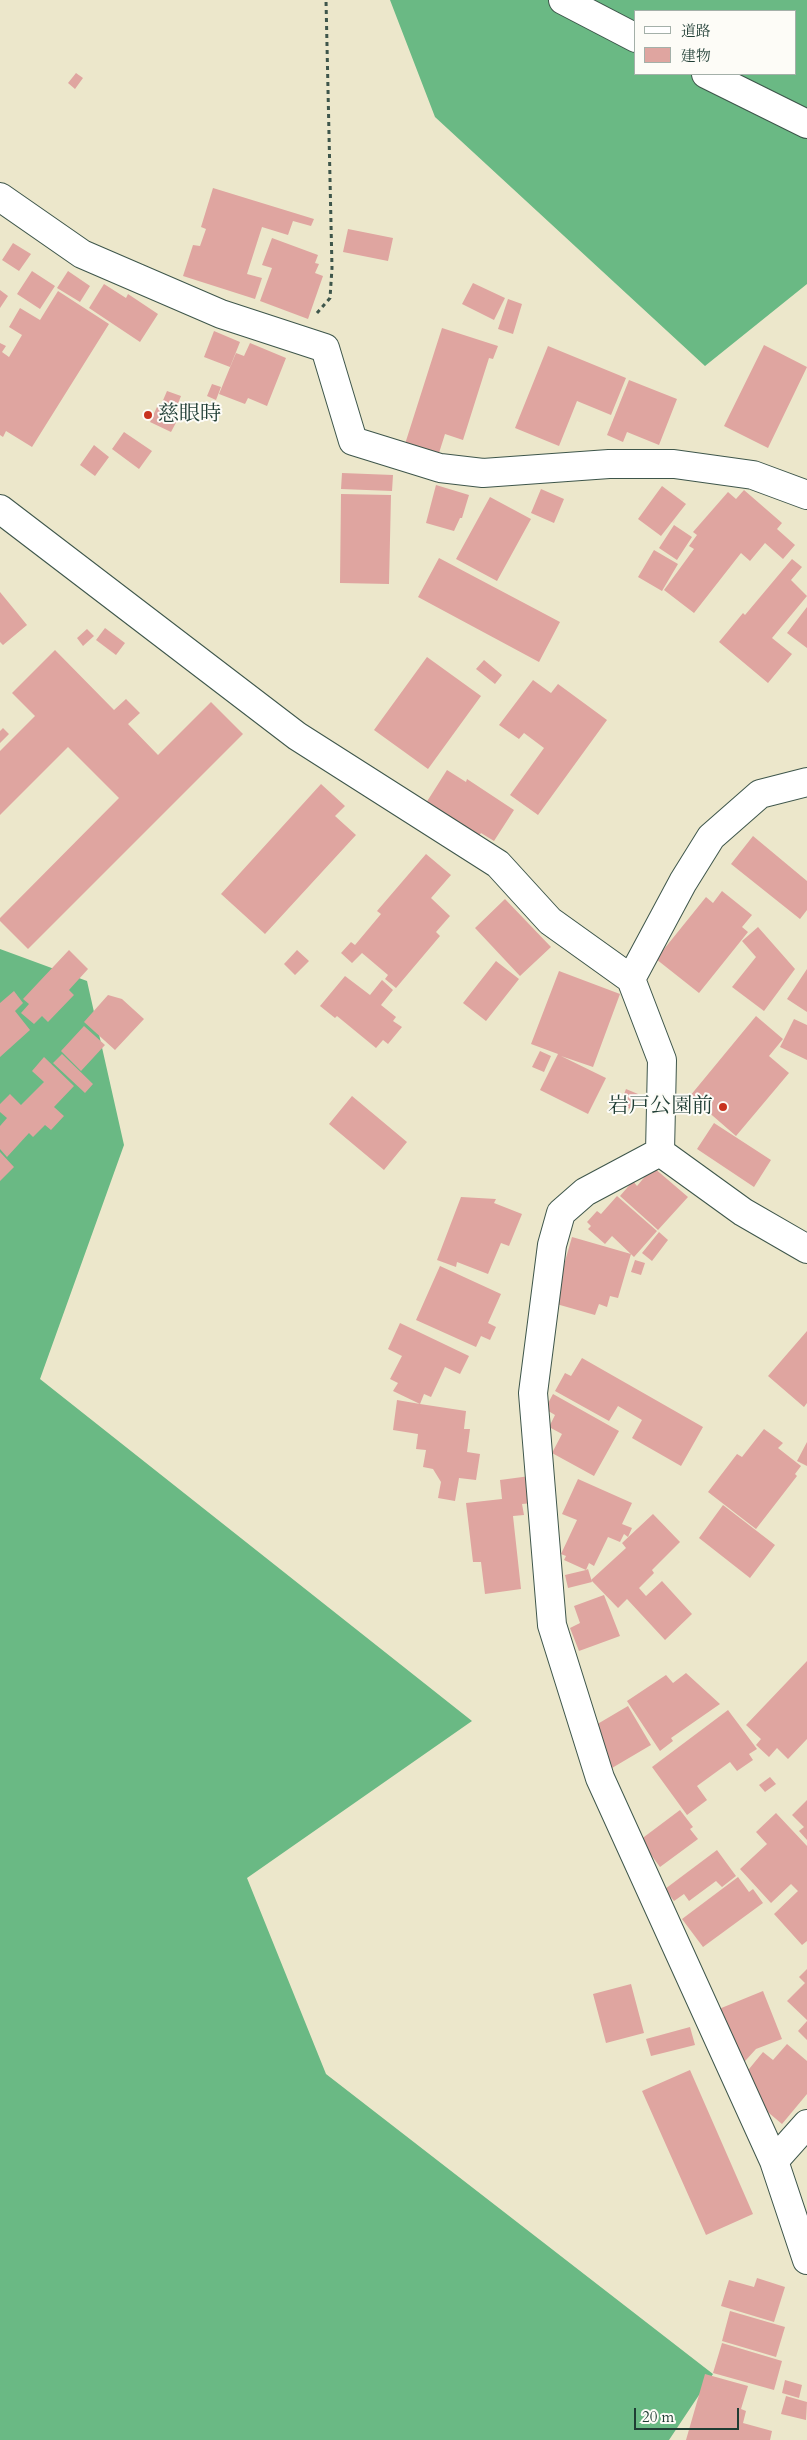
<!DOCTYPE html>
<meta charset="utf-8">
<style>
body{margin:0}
#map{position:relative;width:807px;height:2440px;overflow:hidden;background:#ece7cb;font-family:Cardo,"Noto Serif JP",serif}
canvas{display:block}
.legend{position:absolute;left:634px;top:10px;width:162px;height:65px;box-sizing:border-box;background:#fdfcf7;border:1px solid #a4b0a9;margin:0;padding:6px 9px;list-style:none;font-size:15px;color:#1f3d34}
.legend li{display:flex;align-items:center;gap:10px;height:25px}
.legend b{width:25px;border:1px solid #a4b0a9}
.scale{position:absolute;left:634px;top:2408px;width:105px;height:22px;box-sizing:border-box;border:2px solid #1f3d34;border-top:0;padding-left:6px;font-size:15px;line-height:18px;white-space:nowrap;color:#1f3d34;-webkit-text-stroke:4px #fdfcf7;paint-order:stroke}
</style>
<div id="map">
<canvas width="807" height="2440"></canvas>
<ul class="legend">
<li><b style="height:6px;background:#fff"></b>道路</li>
<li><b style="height:14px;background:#dfa5a0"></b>建物</li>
</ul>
<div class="scale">20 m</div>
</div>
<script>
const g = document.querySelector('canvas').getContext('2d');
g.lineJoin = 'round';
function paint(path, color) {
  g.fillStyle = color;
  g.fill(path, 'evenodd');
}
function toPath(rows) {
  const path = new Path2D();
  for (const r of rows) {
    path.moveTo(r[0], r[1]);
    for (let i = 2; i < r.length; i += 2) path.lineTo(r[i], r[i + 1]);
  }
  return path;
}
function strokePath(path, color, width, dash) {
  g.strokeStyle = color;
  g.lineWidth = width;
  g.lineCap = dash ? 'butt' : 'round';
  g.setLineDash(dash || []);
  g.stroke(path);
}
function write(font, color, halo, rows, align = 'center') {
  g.font = font + ' Cardo,"Noto Serif JP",serif';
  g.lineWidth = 4;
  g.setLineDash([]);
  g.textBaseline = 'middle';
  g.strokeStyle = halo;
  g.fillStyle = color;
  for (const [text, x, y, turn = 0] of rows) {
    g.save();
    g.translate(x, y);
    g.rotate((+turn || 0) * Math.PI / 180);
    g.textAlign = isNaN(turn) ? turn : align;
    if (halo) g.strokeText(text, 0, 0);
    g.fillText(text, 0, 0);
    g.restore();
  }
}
paint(toPath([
 [390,0,807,0,807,284,705,366,435,117],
 [636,11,796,11,796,74,636,74],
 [0,949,87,981,124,1145,40,1379,472,1721,247,1878,326,2074,713,2374,669,2440,0,2440]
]), '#6ab984');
paint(toPath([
 [76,73,83,78,75,89,68,83],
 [213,188,314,219,311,226,293,221,288,235,262,227,247,274,262,278,255,299,183,276,193,245,200,246,206,229,201,227],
 [348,229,393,238,388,261,343,252],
 [272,238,318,255,315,263,319,264,315,273,323,276,308,319,260,301,272,268,262,265],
 [13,243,31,254,19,271,2,260],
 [32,271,55,286,40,309,17,294],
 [68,271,90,286,80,302,57,288],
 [473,283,505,298,494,320,462,304],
 [104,284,126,298,128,294,158,314,140,342,89,308],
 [0,290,8,296,0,308],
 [58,291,109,324,32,447,6,431,3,437,0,435,0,343,6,346,2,352,9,357,22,335,9,327,20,308,40,320],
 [508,299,522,304,513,334,498,329],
 [442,328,498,346,493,359,489,358,463,440,445,434,439,453,405,444],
 [214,331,240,342,230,367,204,357],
 [250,343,286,358,267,406,248,398,245,404,219,394,236,353,244,356],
 [764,345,807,367,768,448,724,426],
 [548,346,626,378,611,415,577,401,559,446,515,428],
 [629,380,677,399,659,445,627,432,623,442,607,435],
 [212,384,221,387,216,400,207,396],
 [167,391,181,396,175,411,161,405],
 [157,407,179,417,171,432,150,422],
 [124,432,152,451,139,469,112,449],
 [94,445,109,457,95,476,80,465],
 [342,473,393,475,392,491,341,489],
 [436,485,469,495,462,518,460,518,454,531,426,523],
 [662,486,686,504,661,536,638,519],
 [541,489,564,499,554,523,531,513],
 [744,490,782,523,777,529,795,545,783,559,765,543,750,561,741,553,694,613,664,590,694,549,689,546,697,535,693,532,728,492,736,499],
 [341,494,391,495,389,584,340,583],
 [490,497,531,519,497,581,456,559],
 [674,525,692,537,677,560,659,548],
 [654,550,678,564,662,591,638,577],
 [439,558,560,622,539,662,418,597],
 [792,559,802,567,791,580,807,596,772,638,792,654,768,683,719,642,743,613,745,615],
 [0,592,27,625,3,645,0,642],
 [807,607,807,648,787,633],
 [105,628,125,643,116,655,96,640],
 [87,629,94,636,83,646,77,638],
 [55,650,114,710,126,699,140,713,128,724,158,755,211,702,243,734,28,949,0,921,0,918,119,798,68,747,0,815,0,751,35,716,12,693],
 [427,657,481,696,428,769,374,730],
 [484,660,502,675,495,684,476,669],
 [533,680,551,693,558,684,607,720,538,815,510,795,544,748,524,733,519,739,499,725],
 [3,728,9,734,0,743,0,731],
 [447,770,466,782,467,779,514,810,494,841,481,833,478,837,426,803],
 [321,784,345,806,335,816,356,835,265,934,221,894],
 [753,836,807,881,807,910,800,919,731,864],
 [426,854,451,875,431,898,450,916,436,932,440,936,396,988,385,979,388,975,362,953,352,963,341,953,351,942,355,945,381,914,377,911],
 [722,891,752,915,742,927,748,932,699,993,656,959,706,897,713,903],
 [505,899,551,947,520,976,475,928],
 [758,927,795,969,764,1011,732,987,756,957,742,941],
 [69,950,88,969,69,990,74,995,48,1022,42,1016,34,1024,21,1013,29,1004,23,999],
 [297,950,309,961,295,975,284,964],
 [496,961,519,979,486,1021,463,1003],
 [807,969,807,1012,787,999],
 [559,971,620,994,593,1067,561,1056,606,1078,588,1114,540,1090,558,1054,531,1044],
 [345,976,370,995,382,980,393,990,381,1005,396,1017,393,1021,402,1027,388,1044,383,1040,376,1048,337,1016,335,1018,320,1006],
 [14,991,23,1003,15,1011,30,1030,0,1057,0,1003],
 [108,995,122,999,144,1019,115,1050,84,1022],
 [756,1016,783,1039,769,1056,789,1073,736,1136,690,1096],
 [794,1019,807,1025,807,1060,780,1047],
 [84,1026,105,1045,81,1071,61,1051],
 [540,1051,551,1056,544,1072,532,1067],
 [62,1054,93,1084,85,1093,53,1063],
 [44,1057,74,1086,54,1107,64,1116,51,1130,45,1125,33,1137,29,1133,7,1157,0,1149,0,1126,7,1118,0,1112,0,1104,10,1094,21,1105,44,1082,32,1071],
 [626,1089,638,1094,631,1109,620,1105],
 [352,1096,407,1142,384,1170,329,1124],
 [714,1123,771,1160,754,1187,697,1149],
 [0,1152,14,1167,0,1181],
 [653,1167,688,1197,658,1230,620,1196,633,1181,637,1186],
 [617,1196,657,1231,634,1257,612,1236,605,1244,588,1229,591,1226,587,1222,597,1211,601,1214],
 [461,1197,496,1199,494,1203,522,1214,509,1246,501,1243,488,1274,457,1262,456,1267,437,1260],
 [659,1232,668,1240,652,1261,642,1253],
 [572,1237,631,1254,618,1298,610,1296,607,1307,599,1304,595,1315,553,1303],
 [635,1260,645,1263,641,1275,631,1272],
 [440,1266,501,1294,488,1323,496,1327,490,1340,481,1336,476,1347,416,1320],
 [400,1323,469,1356,460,1374,445,1367,431,1397,424,1394,420,1404,466,1411,464,1429,470,1429,467,1452,480,1454,476,1480,459,1478,455,1501,438,1498,441,1482,433,1469,423,1467,426,1450,416,1449,418,1434,393,1430,397,1400,420,1404,393,1391,398,1383,390,1379,402,1356,388,1349],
 [807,1331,807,1403,804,1407,768,1376],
 [582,1358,703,1427,681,1466,632,1438,642,1420,618,1406,609,1421,555,1391,565,1373,571,1376],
 [553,1394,619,1431,594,1476,552,1453,562,1434,549,1427,555,1415,545,1409],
 [764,1429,783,1443,778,1448,801,1466,795,1474,797,1476,756,1529,708,1492,737,1454,742,1457],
 [807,1442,807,1466,797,1461],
 [530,1476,533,1503,522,1504,524,1515,513,1516,521,1589,485,1594,481,1562,473,1562,466,1503,502,1499,500,1480],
 [578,1479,632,1503,622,1524,632,1528,628,1537,624,1534,620,1542,608,1537,594,1566,589,1563,586,1570,588,1569,592,1582,568,1588,565,1575,586,1570,564,1560,566,1556,561,1554,577,1520,562,1514],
 [723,1505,775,1545,750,1578,699,1538],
 [653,1514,680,1542,652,1570,654,1573,639,1588,646,1596,662,1581,692,1614,665,1640,627,1599,618,1608,591,1580,626,1548,622,1543],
 [604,1595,620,1636,579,1651,570,1628,580,1623,574,1606],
 [807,1661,807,1739,788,1759,777,1748,769,1757,756,1745,761,1739,746,1725],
 [686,1673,720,1704,671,1738,673,1741,660,1751,627,1701,666,1675,673,1683],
 [628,1706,651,1745,612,1768,589,1729],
 [728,1710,757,1749,749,1754,753,1760,737,1771,730,1762,697,1786,707,1800,687,1815,652,1767],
 [770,1777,776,1784,765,1792,759,1785],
 [807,1800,807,1840,799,1831,804,1827,792,1815],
 [680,1810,693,1827,690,1829,698,1839,660,1867,640,1840],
 [776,1813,807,1846,807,1941,802,1945,774,1914,798,1891,791,1884,771,1903,740,1869,767,1844,756,1832],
 [717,1850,736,1876,722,1887,716,1881,689,1901,684,1894,674,1901,665,1889],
 [738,1877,749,1892,753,1889,763,1903,703,1947,682,1919],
 [807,1969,807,2020,787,2001,805,1983,799,1977],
 [631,1984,644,2033,606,2043,593,1994],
 [763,1991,782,2039,756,2049,736,2071,714,2011],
 [807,2021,807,2040,798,2031],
 [690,2027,695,2045,651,2056,646,2039],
 [787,2044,807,2061,807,2094,782,2124,750,2097,740,2080,763,2052,773,2060],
 [690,2070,753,2214,706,2235,642,2091],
 [757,2278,785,2287,774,2322,721,2306,729,2280,754,2287],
 [730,2311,785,2327,776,2357,722,2341],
 [722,2343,782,2361,774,2390,713,2373],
 [705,2374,748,2386,741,2409,746,2411,743,2423,772,2431,770,2440,686,2440],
 [785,2380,802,2385,799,2398,782,2393],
 [786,2396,807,2402,806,2420,781,2414]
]), '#dfa5a0');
const minor = toPath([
 [563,0,636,38],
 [706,74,807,124],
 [0,197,82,254,221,314,325,348,353,441,440,468,483,473,609,464,674,464,753,475,807,495],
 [0,509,297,736,498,864,550,921,631,979,662,1060,660,1152],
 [631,979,683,882,711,837,760,794,807,782],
 [660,1152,585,1192,561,1213,552,1245,533,1393,552,1625,600,1778,774,2161,807,2260],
 [660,1152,743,1212,807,1249],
 [774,2161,807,2124]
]);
strokePath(minor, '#3e564b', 30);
strokePath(toPath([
 [317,313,330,298,332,268,326,0]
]), '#3e564b', 3, [4, 4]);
strokePath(minor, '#fff', 28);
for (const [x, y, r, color] of [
 [148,415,5,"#c8321e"],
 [723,1107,5,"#c8321e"]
]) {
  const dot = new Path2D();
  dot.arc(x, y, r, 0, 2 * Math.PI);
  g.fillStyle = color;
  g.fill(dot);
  strokePath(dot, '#fdfcf7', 2);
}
write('21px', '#1f3d34', '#fdfcf7', [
 ["慈眼時",158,415],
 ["岩戸公園前",713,1107,"right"]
], 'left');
</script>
